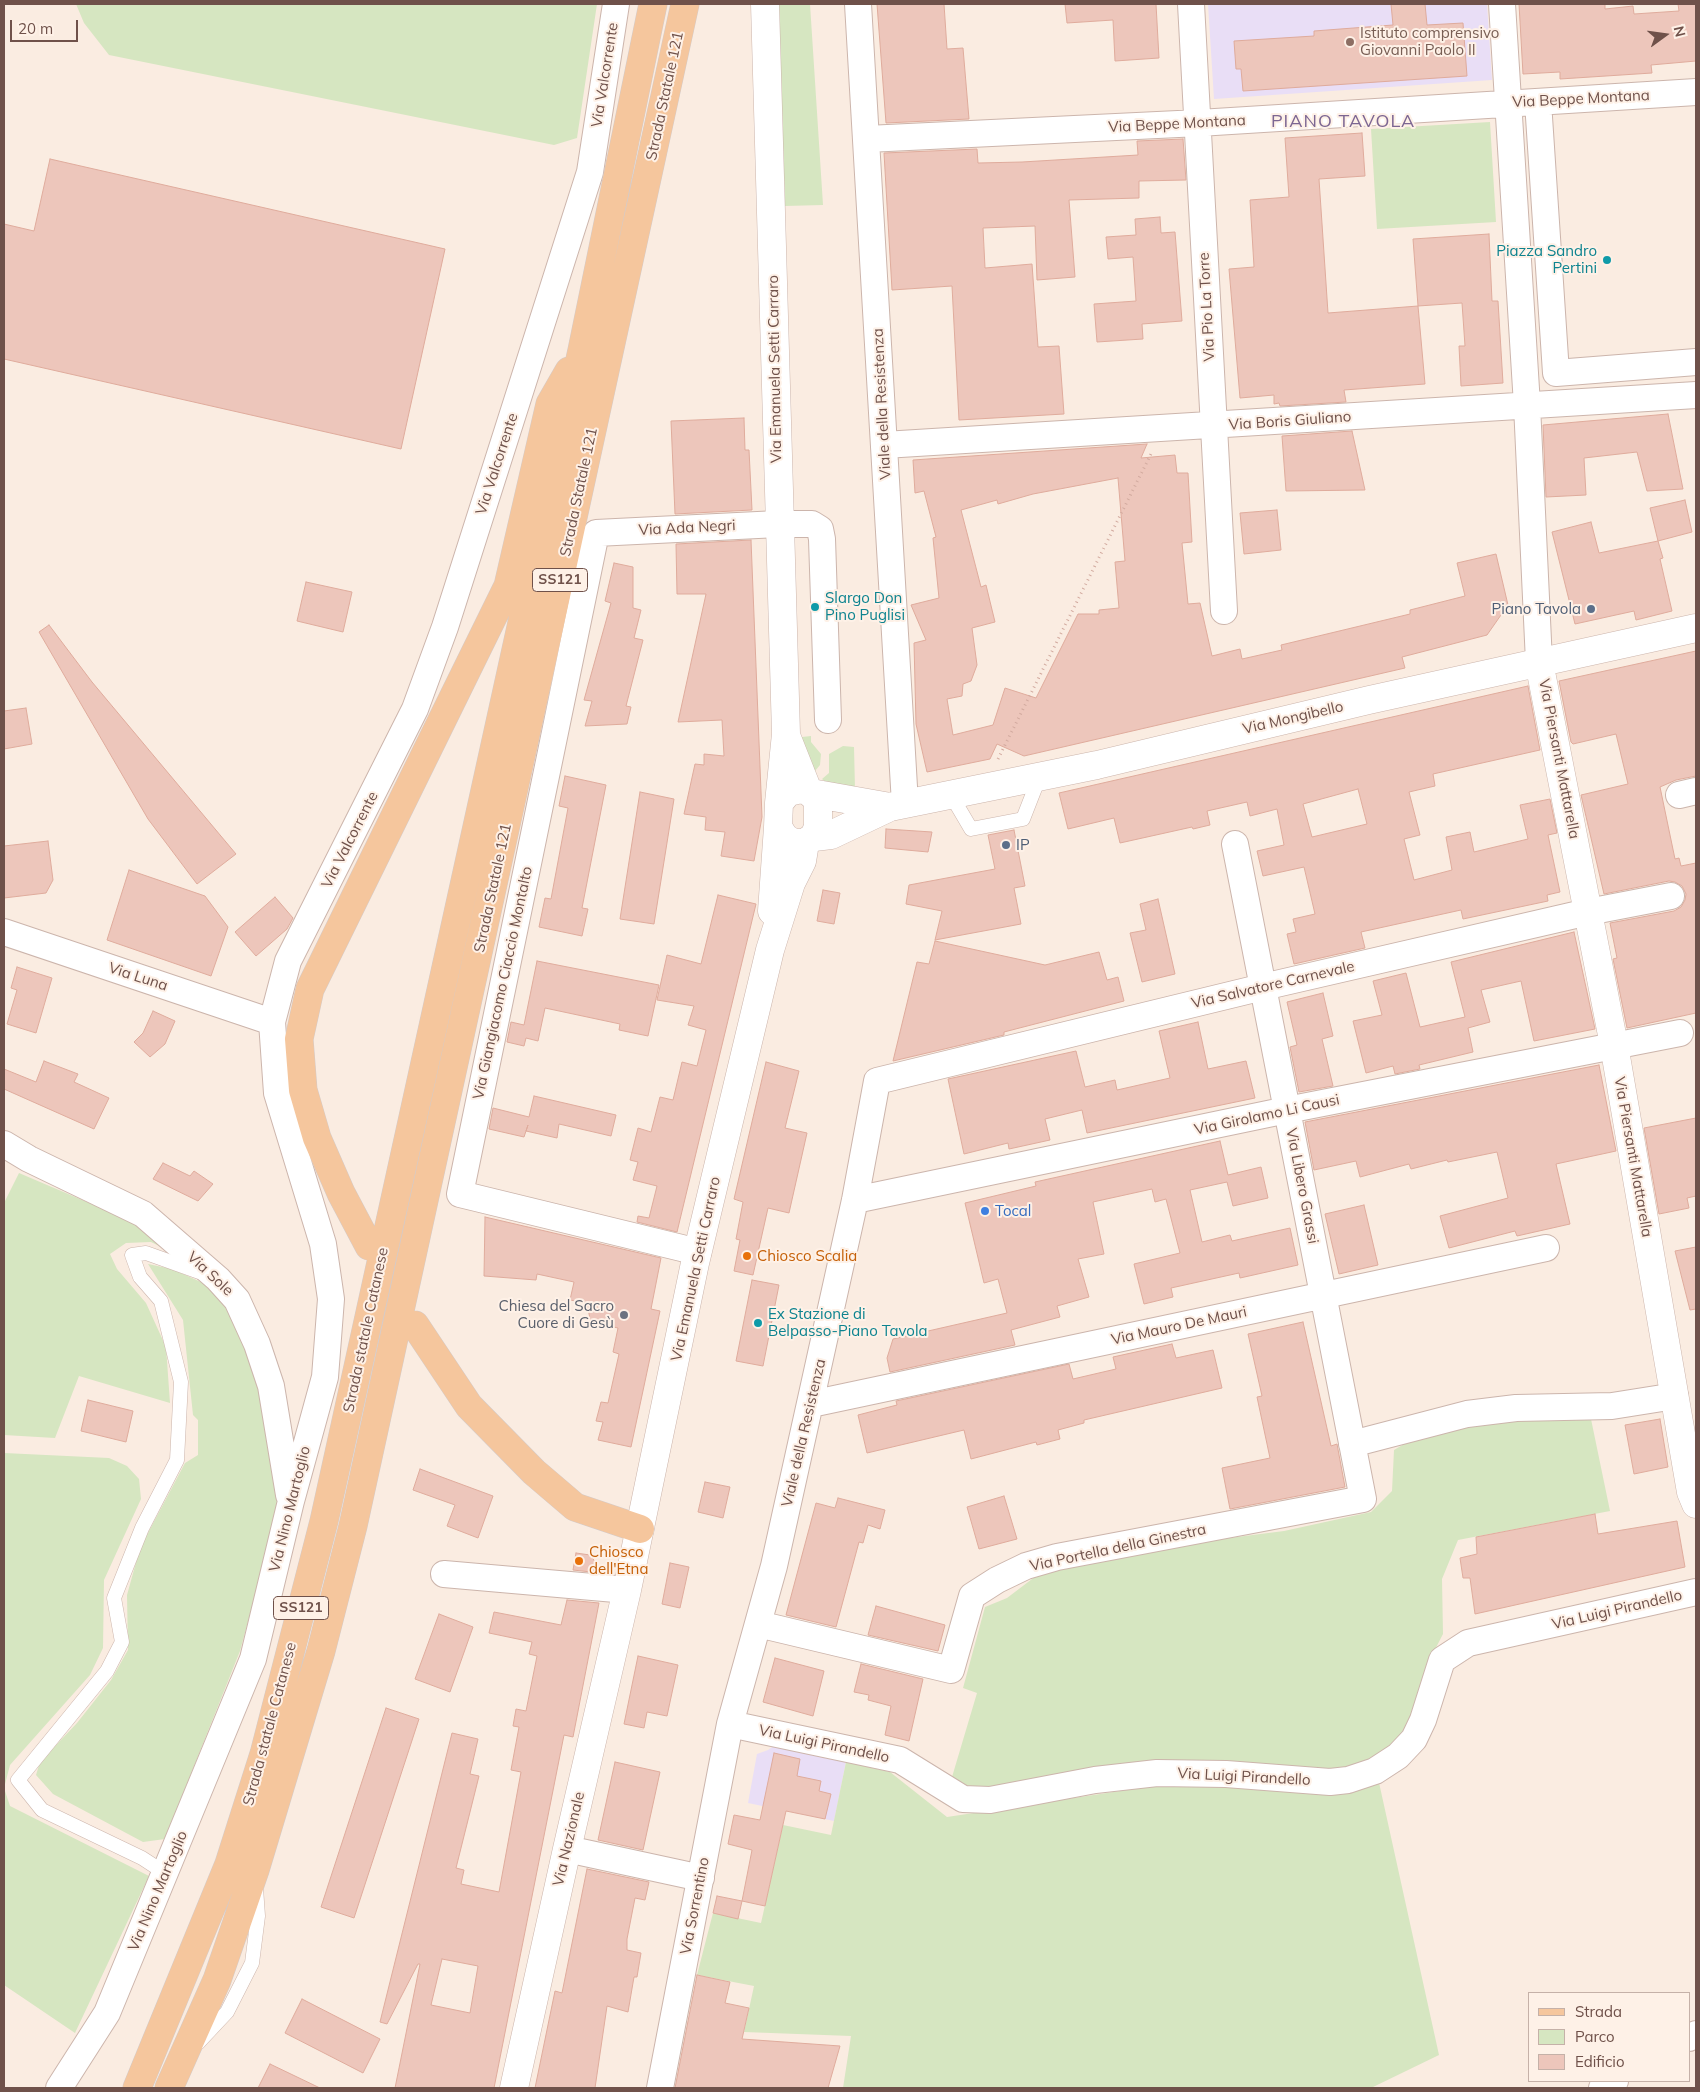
<!DOCTYPE html>
<meta charset="utf-8">
<style>
body{margin:0}
#map{position:relative;width:1700px;height:2092px;overflow:hidden;background:#faece1;font-family:Mulish,sans-serif}
canvas{display:block}
.frame{position:absolute;inset:0;border:5px solid #6f514a;pointer-events:none}
.legend{position:absolute;left:1528px;top:1992px;width:162px;height:90px;box-sizing:border-box;background:#fef1e7;border:1px solid #c5b1a8;margin:0;padding:6px 9px;list-style:none;font-size:15px;color:#6f514a}
.legend li{display:flex;align-items:center;gap:10px;height:25px}
.legend b{width:25px;border:1px solid #c5b1a8}
.north{position:absolute;left:1640px;top:10px;width:50px;height:50px;-webkit-text-stroke:4px #fef1e7;paint-order:stroke;rotate:76deg;font-size:14px;font-weight:700;line-height:20px;text-align:center;color:#6f514a}
.north::after{content:'';display:block;margin:auto;width:18px;height:22px;background:#6f514a;clip-path:polygon(50% 0,100% 100%,50% 72%,0 100%)}
.scale{position:absolute;left:10px;top:20px;width:68px;height:22px;box-sizing:border-box;border:2px solid #6f514a;border-top:0;padding-left:6px;font-size:15px;line-height:18px;white-space:nowrap;color:#6f514a;-webkit-text-stroke:4px #fef1e7;paint-order:stroke}
</style>
<div id="map">
<canvas width="1700" height="2092"></canvas>
<div class="frame"></div>
<ul class="legend">
<li><b style="height:6px;background:#f5c69d"></b>Strada</li>
<li><b style="height:14px;background:#d6e6c1"></b>Parco</li>
<li><b style="height:14px;background:#edc6bb"></b>Edificio</li>
</ul>
<div class="north">N</div>
<div class="scale">20 m</div>
</div>
<script>
const g = document.querySelector('canvas').getContext('2d');
g.lineJoin = 'round';
function paint(path, color) {
  g.fillStyle = color;
  g.fill(path, 'evenodd');
}
function toPath(rows) {
  const path = new Path2D();
  for (const r of rows) {
    path.moveTo(r[0], r[1]);
    for (let i = 2; i < r.length; i += 2) path.lineTo(r[i], r[i + 1]);
  }
  return path;
}
function strokePath(path, color, width, dash) {
  g.strokeStyle = color;
  g.lineWidth = width;
  g.lineCap = dash ? 'butt' : 'round';
  g.setLineDash(dash || []);
  g.stroke(path);
}
function write(font, color, halo, rows, align = 'center') {
  g.font = font + ' Mulish,sans-serif';
  g.lineWidth = 4;
  g.setLineDash([]);
  g.textBaseline = 'middle';
  g.strokeStyle = halo;
  g.fillStyle = color;
  for (const [text, x, y, turn = 0] of rows) {
    g.save();
    g.translate(x, y);
    g.rotate((+turn || 0) * Math.PI / 180);
    g.textAlign = isNaN(turn) ? turn : align;
    if (halo) g.strokeText(text, 0, 0);
    g.fillText(text, 0, 0);
    g.restore();
  }
}
paint(toPath([
 [1208,4,1487,4,1492,80,1214,99],
 [775,1745,846,1762,834,1821,748,1803,757,1754,768,1750]
]), '#e9def6');
paint(toPath([
 [76,4,597,4,577,138,554,145,109,55,84,23],
 [778,4,810,4,823,205,785,206],
 [1490,122,1496,222,1377,229,1371,129],
 [811,736,811,742,821,754,820,765,815,771,803,748,802,737],
 [843,746,854,747,855,789,829,785,822,779,829,773,829,754],
 [19,1173,148,1228,192,1262,151,1242,126,1243,110,1254,117,1269,146,1303,166,1347,170,1403,79,1376,55,1438,4,1435,4,1203],
 [148,1264,172,1269,212,1287,223,1297,254,1359,282,1496,240,1651,165,1839,143,1842,53,1794,36,1775,40,1762,77,1723,111,1680,128,1650,127,1595,140,1548,185,1463,198,1455,198,1420,193,1415,183,1320],
 [1512,1418,1591,1419,1610,1511,1458,1540,1442,1579,1443,1634,1426,1667,1413,1716,1399,1738,1379,1755,1363,1763,1339,1770,980,1788,965,1786,952,1777,977,1693,963,1688,985,1607,1007,1598,1036,1576,1104,1558,1151,1548,1284,1531,1371,1512,1392,1491,1394,1450,1416,1437],
 [4,1453,109,1458,127,1466,139,1479,141,1499,104,1580,103,1648,90,1675,10,1765,4,1788,10,1806,149,1876,75,2033,4,1985],
 [846,1762,890,1772,947,1817,1180,1782,1378,1778,1439,2055,1371,2088,843,2088,851,2036,744,2032,754,1986,697,1975,713,1913,761,1923,783,1825,831,1835]
]), '#d6e6c1');
const building = toPath([
 [877,4,944,4,947,49,963,48,969,119,886,123,877,4],
 [1065,4,1156,4,1159,58,1115,61,1113,20,1067,23,1065,4],
 [1391,4,1425,4,1427,25,1463,23,1467,76,1243,91,1241,69,1236,69,1234,41,1314,36,1314,31,1393,25,1391,4],
 [1519,4,1605,4,1605,9,1633,6,1634,14,1679,11,1678,4,1696,4,1696,61,1651,65,1652,73,1560,79,1560,72,1523,74,1519,4],
 [1362,133,1365,176,1319,179,1328,313,1418,306,1425,384,1344,390,1346,402,1280,406,1279,403,1274,404,1274,395,1240,398,1229,269,1254,267,1250,200,1289,197,1285,138,1362,133],
 [1183,139,1186,180,1139,181,1139,198,1069,200,1075,277,1037,280,1035,226,983,228,985,268,1032,264,1038,347,1059,346,1064,414,959,420,952,286,892,290,884,153,977,149,978,163,1022,162,1138,155,1137,141,1183,139],
 [50,159,445,249,401,449,4,359,4,224,34,231,50,159],
 [1160,217,1161,233,1175,232,1182,321,1142,324,1143,339,1097,342,1094,304,1136,301,1133,257,1108,259,1106,237,1136,235,1135,219,1160,217],
 [1489,234,1492,301,1498,301,1503,383,1461,386,1459,346,1465,346,1462,303,1418,306,1413,239,1489,234],
 [1668,414,1683,489,1647,491,1637,452,1584,458,1586,495,1546,497,1543,425,1668,414],
 [744,418,745,450,749,450,752,510,675,514,671,421,744,418],
 [1352,431,1365,490,1286,491,1282,436,1352,431],
 [1147,444,1141,458,1175,455,1177,473,1188,473,1192,542,1182,543,1188,604,1200,603,1212,656,1240,649,1242,659,1282,650,1281,645,1410,614,1410,610,1465,596,1457,563,1496,554,1508,605,1487,635,1402,657,1405,668,1024,756,997,744,990,759,927,772,916,724,914,643,926,640,911,605,939,598,933,538,936,537,924,491,915,493,913,460,1147,444],
 [1118,478,1125,561,1115,562,1119,608,1099,610,1099,614,1078,614,1036,698,1005,688,993,725,953,735,947,699,962,696,963,684,971,681,977,665,972,628,995,622,986,585,981,587,961,510,997,500,998,504,1033,494,1118,478],
 [1685,500,1692,532,1658,541,1650,508,1685,500],
 [1277,510,1281,550,1244,554,1240,513,1277,510],
 [1591,522,1599,553,1658,541,1663,558,1660,559,1672,611,1636,620,1634,611,1575,624,1552,532,1591,522],
 [751,540,762,817,754,861,721,856,725,832,705,830,706,817,684,814,695,764,704,765,704,754,724,756,722,720,678,722,706,594,677,594,676,544,751,540],
 [614,563,633,567,633,608,641,610,634,638,643,640,626,706,631,707,627,724,585,726,592,701,584,700,611,603,605,601,614,563],
 [306,582,352,592,343,632,297,621,306,582],
 [49,625,92,682,236,854,197,884,148,819,39,632,49,625],
 [1696,651,1696,776,1676,780,1660,787,1675,859,1679,858,1681,866,1696,863,1696,1013,1627,1028,1613,959,1617,958,1610,923,1674,911,1681,907,1685,900,1686,894,1682,886,1675,882,1669,881,1604,894,1581,795,1628,784,1616,734,1573,744,1571,742,1559,681,1696,651],
 [1528,686,1540,750,1433,774,1435,786,1409,792,1420,835,1404,839,1414,880,1452,870,1446,837,1470,832,1474,852,1528,839,1520,805,1550,799,1557,833,1548,835,1560,892,1547,895,1548,901,1463,919,1461,910,1361,932,1365,948,1294,964,1287,934,1296,932,1293,919,1315,914,1304,867,1263,876,1257,851,1284,845,1277,809,1250,816,1247,802,1207,811,1210,825,1193,829,1192,827,1120,843,1114,818,1068,829,1059,793,1528,686],
 [1358,789,1367,824,1312,837,1303,804,1358,789],
 [26,708,32,744,4,749,4,711,26,708],
 [565,776,606,785,582,908,588,909,582,936,539,927,545,898,551,899,568,808,559,806,565,776],
 [640,792,674,799,654,924,620,919,640,792],
 [886,829,932,832,928,852,885,848,886,829],
 [1014,830,1025,886,1014,888,1021,924,935,940,942,911,906,904,909,885,995,869,988,835,1014,830],
 [48,841,53,880,46,893,4,898,4,846,48,841],
 [129,870,205,896,228,927,211,976,107,940,129,870],
 [823,890,840,893,834,924,817,921,823,890],
 [718,895,756,904,677,1232,637,1222,638,1216,649,1218,657,1186,633,1180,638,1162,630,1160,638,1128,651,1132,660,1097,673,1100,682,1062,697,1066,706,1030,688,1025,694,1006,657,1000,667,955,701,964,718,895],
 [275,897,293,918,287,929,256,956,235,932,275,897],
 [1158,899,1175,974,1142,982,1130,933,1146,930,1140,904,1158,899],
 [1574,932,1595,1029,1534,1041,1521,981,1481,990,1490,1022,1468,1028,1473,1052,1419,1065,1420,1069,1395,1074,1393,1066,1366,1073,1353,1021,1382,1015,1373,981,1406,973,1420,1027,1465,1017,1451,962,1574,932],
 [935,941,1045,965,1099,952,1107,980,1118,977,1124,1001,1004,1032,1004,1035,893,1061,917,962,929,964,935,941],
 [537,961,659,985,648,1036,619,1030,620,1024,545,1008,538,1041,526,1038,524,1046,507,1042,511,1022,524,1025,537,961],
 [17,967,52,978,36,1033,7,1024,17,990,11,988,17,967],
 [1323,993,1333,1036,1322,1039,1333,1086,1299,1092,1290,1047,1297,1045,1287,1002,1323,993],
 [153,1011,175,1021,165,1044,150,1057,134,1042,143,1033,153,1011],
 [1198,1022,1208,1069,1246,1061,1255,1098,1087,1133,1082,1110,1045,1119,1050,1140,1009,1149,1008,1143,964,1154,948,1079,1076,1051,1085,1087,1115,1080,1117,1090,1170,1078,1159,1031,1198,1022],
 [44,1061,78,1074,74,1082,109,1098,94,1129,4,1089,4,1069,36,1082,44,1061],
 [766,1062,799,1071,785,1128,807,1133,789,1213,768,1208,753,1275,734,1271,740,1240,736,1239,743,1202,734,1199,766,1062],
 [1599,1065,1616,1151,1556,1164,1570,1224,1517,1236,1515,1231,1449,1248,1440,1216,1508,1198,1497,1152,1448,1162,1447,1160,1411,1169,1409,1164,1360,1177,1356,1161,1314,1170,1305,1122,1599,1065],
 [534,1096,616,1115,611,1136,559,1124,557,1138,526,1131,528,1125,524,1137,489,1129,493,1108,529,1117,534,1096],
 [1696,1118,1696,1196,1687,1198,1689,1208,1659,1214,1644,1128,1696,1118],
 [1220,1141,1228,1175,1261,1167,1268,1198,1233,1206,1227,1182,1190,1190,1202,1242,1230,1235,1232,1241,1290,1228,1298,1265,1240,1278,1239,1273,1171,1288,1173,1297,1144,1304,1134,1264,1180,1253,1166,1199,1155,1202,1152,1189,1093,1202,1104,1254,1078,1259,1089,1297,1057,1306,1060,1317,1011,1330,1015,1345,890,1372,887,1358,893,1339,1007,1313,998,1279,984,1283,965,1203,1036,1186,1035,1182,1220,1141],
 [163,1163,190,1176,194,1171,213,1184,198,1201,153,1179,163,1163],
 [1364,1205,1378,1265,1339,1274,1325,1214,1364,1205],
 [485,1217,661,1258,651,1309,660,1311,631,1447,598,1440,603,1422,596,1421,601,1402,608,1403,619,1354,613,1352,618,1328,595,1323,590,1319,587,1303,570,1300,574,1282,537,1274,536,1280,484,1276,485,1217],
 [1696,1247,1696,1309,1690,1310,1675,1251,1696,1247],
 [752,1280,779,1285,763,1366,736,1361,752,1280],
 [1303,1322,1331,1446,1337,1444,1345,1487,1230,1509,1222,1468,1270,1458,1257,1397,1262,1396,1248,1334,1303,1322],
 [1172,1344,1176,1358,1213,1350,1222,1388,1084,1420,1084,1423,1058,1430,1060,1439,1037,1445,1036,1442,971,1459,964,1430,867,1453,858,1415,897,1405,896,1401,1069,1364,1073,1379,1116,1369,1113,1357,1172,1344],
 [88,1400,133,1411,126,1442,81,1431,88,1400],
 [1660,1419,1668,1467,1634,1474,1625,1425,1660,1419],
 [420,1469,493,1496,478,1538,447,1526,455,1505,413,1490,420,1469],
 [705,1482,730,1487,723,1518,698,1512,705,1482],
 [1004,1496,1017,1539,979,1549,967,1507,1004,1496],
 [838,1498,885,1510,880,1529,868,1525,863,1543,859,1542,836,1627,786,1615,816,1503,835,1508,838,1498],
 [1595,1514,1598,1534,1677,1521,1685,1567,1475,1614,1470,1578,1463,1578,1460,1558,1477,1554,1476,1537,1595,1514],
 [576,1553,590,1555,600,1568,600,1573,573,1570,576,1553],
 [670,1563,689,1567,680,1608,662,1604,670,1563],
 [567,1600,599,1603,573,1737,564,1735,494,2088,395,2088,420,1964,418,1964,387,2024,380,2022,452,1733,478,1739,470,1774,479,1776,456,1868,464,1870,461,1884,499,1892,521,1772,511,1770,519,1727,513,1726,516,1709,526,1711,537,1656,529,1654,532,1642,489,1633,494,1612,561,1625,567,1600],
 [442,1959,478,1966,470,2013,431,2005,442,1959],
 [876,1606,945,1625,938,1651,868,1635,876,1606],
 [439,1614,473,1627,450,1692,415,1679,439,1614],
 [638,1656,678,1665,667,1716,647,1712,644,1728,624,1724,638,1656],
 [775,1658,824,1671,813,1716,763,1702,775,1658],
 [861,1664,923,1679,909,1741,885,1735,891,1706,868,1700,869,1695,854,1692,861,1664],
 [386,1708,419,1719,354,1918,321,1907,386,1708],
 [774,1753,800,1759,797,1776,821,1781,819,1791,831,1794,825,1819,786,1811,765,1906,742,1901,752,1850,728,1844,734,1815,760,1820,774,1753],
 [615,1762,660,1772,643,1850,598,1840,615,1762],
 [587,1869,649,1882,645,1900,635,1898,627,1939,627,1950,641,1953,637,1977,634,1977,628,2012,607,2006,595,2088,535,2088,555,1991,562,1993,587,1869],
 [717,1896,742,1901,738,1919,713,1913,717,1896],
 [697,1975,730,1982,725,2003,749,2008,742,2039,840,2046,828,2088,675,2088,697,1975],
 [302,1999,380,2039,363,2073,285,2033,302,1999],
 [270,2064,320,2088,258,2088,270,2064]
]);
paint(building, '#edc6bb');
strokePath(building, '#dfab9c', 1);
const service = toPath([
 [951,795,971,829,1023,819,1039,778],
 [165,1873,142,1858,42,1810,18,1780,107,1671,122,1642,114,1598,142,1528,177,1460,181,1382,161,1301,140,1277,132,1255,146,1253,199,1272],
 [198,2043,227,2012,252,1963,258,1916,256,1888]
]);
const minor = toPath([
 [858,4,905,804],
 [1191,4,1224,611],
 [1502,4,1527,405,1539,662],
 [1538,102,1556,373,1696,362],
 [867,139,1199,123,1696,92],
 [884,445,1696,395],
 [1679,795,1696,791],
 [4,932,272,1022],
 [4,1144,29,1159,143,1214,218,1279,237,1300,257,1344,271,1386,289,1495],
 [855,1200,1287,1110,1680,1033],
 [698,1252,460,1194,596,533,778,524,812,524,820,529,822,539,828,720],
 [811,1404,1546,1248],
 [1352,1444,1467,1414,1516,1408,1612,1406,1675,1396],
 [444,1574,627,1590],
 [758,1624,951,1670,972,1596,997,1580,1026,1566,1057,1557,1363,1499,1235,844],
 [730,1724,900,1760,963,1799,990,1800,1095,1780,1157,1773,1226,1774,1330,1782,1348,1780,1375,1771,1398,1756,1414,1739,1423,1720,1442,1660,1468,1643,1696,1592],
 [567,1849,701,1878],
 [1689,2038,1696,2034],
 [59,2088,107,2013,253,1659,291,1501,325,1377,331,1299,323,1244,277,1093,272,1022,288,961,415,709,445,627,590,172,616,4],
 [660,2088,730,1724,774,1566,855,1200,877,1081,1263,987,1588,912,1671,896],
 [1602,2088,1615,2081]
]);
const tertiary = toPath([
 [765,4,786,734,779,803],
 [1539,662,1614,1045,1691,1492,1696,1504],
 [787,738,808,791,816,798,818,805,818,827,814,837,804,843,793,843,784,837,778,827,779,803,788,792,801,789,808,791],
 [811,793,890,807],
 [814,837,831,835,890,807,1097,765,1369,700,1696,628],
 [772,911,778,827],
 [514,2088,567,1849,627,1590,695,1263,770,950,791,883,802,861,805,843]
]);
const primary = toPath([
 [369,1246,341,1193,317,1138,303,1090,299,1039,310,989,508,586,550,404,569,371],
 [415,1325,469,1406,534,1472,575,1507,640,1529],
 [137,2088,229,1864,264,1754,324,1521,582,350,653,4],
 [169,2088,217,1980,255,1870,321,1651,353,1526,685,4]
]);
strokePath(service, '#ccb5ac', 15);
strokePath(minor, '#ccb5ac', 28);
strokePath(tertiary, '#ccb5ac', 29);
strokePath(primary, '#d4cbc9', 29);
strokePath(toPath([
 [998,759,1152,452]
]), '#d2aa9f', 3, [1, 4]);
strokePath(service, '#fff', 14);
strokePath(minor, '#fff', 26);
strokePath(tertiary, '#fff', 28);
strokePath(primary, '#f5c69d', 28);
for (const [x, y, r, color] of [
 [1350,42,5,"#8d6e63"],
 [1607,260,5,"#0f9aa8"],
 [815,607,5,"#0f9aa8"],
 [1591,609,5,"#5c6f8a"],
 [1006,845,5,"#5c6f8a"],
 [985,1211,5,"#3f7fe0"],
 [747,1256,5,"#e8710a"],
 [624,1315,5,"#6b7280"],
 [758,1323,5,"#0f9aa8"],
 [579,1561,5,"#e8710a"]
]) {
  const dot = new Path2D();
  dot.arc(x, y, r, 0, 2 * Math.PI);
  g.fillStyle = color;
  g.fill(dot);
  strokePath(dot, '#fef1e7', 2);
}
for (const [x, y, w] of [
 [560,580,55],
 [301,1608,55]
]) {
  const box = new Path2D();
  box.roundRect(x - w / 2, y - 11.5, w, 23, 4);
  g.fillStyle = '#fef1e7';
  g.fill(box);
  strokePath(box, '#6f514a', 1);
}
write('bold 14px', '#6f514a', null, [
 ["SS121",560,580],
 ["SS121",301,1608]
]);
write('15px', '#785e54', '#fef1e7', [
 ["Istituto comprensivo",1360,33],
 ["Giovanni Paolo II",1360,50]
], 'left');
write('15px', '#6f514a', '#fef1e7', [
 ["Via Valcorrente",605,75,-81],
 ["Strada Statale 121",665,96,-78],
 ["Via Beppe Montana",1581,99,-3],
 ["Via Beppe Montana",1177,124,-3],
 ["Via Pio La Torre",1207,307,-93],
 ["Via Emanuela Setti Carraro",775,369,-91],
 ["Viale della Resistenza",882,404,-93],
 ["Via Boris Giuliano",1290,421,-4],
 ["Via Valcorrente",497,464,-72],
 ["Strada Statale 121",579,492,-78],
 ["Via Ada Negri",687,528,-3],
 ["Via Mongibello",1293,718,-13],
 ["Via Piersanti Mattarella",1559,759,79],
 ["Via Valcorrente",350,840,-63],
 ["Strada Statale 121",493,888,-78],
 ["Via Luna",138,977,18],
 ["Via Giangiacomo Ciaccio Montalto",503,983,-78],
 ["Via Salvatore Carnevale",1273,985,-13],
 ["Via Girolamo Li Causi",1267,1115,-12],
 ["Via Piersanti Mattarella",1633,1157,80],
 ["Via Libero Grassi",1302,1186,79],
 ["Via Emanuela Setti Carraro",696,1269,-78],
 ["Via Sole",210,1274,43],
 ["Via Mauro De Mauri",1179,1326,-12],
 ["Strada statale Catanese",366,1330,-78],
 ["Viale della Resistenza",804,1433,-77],
 ["Via Nino Martoglio",290,1509,-76],
 ["Via Portella della Ginestra",1118,1548,-12],
 ["Via Luigi Pirandello",1617,1610,-13],
 ["Strada statale Catanese",270,1724,-75],
 ["Via Luigi Pirandello",824,1744,12],
 ["Via Luigi Pirandello",1244,1777,3],
 ["Via Nazionale",569,1839,-77],
 ["Via Nino Martoglio",158,1891,-67],
 ["Via Sorrentino",695,1906,-79]
]);
write('15px', '#0d838f', '#fef1e7', [
 ["Piazza Sandro",1597,251,"right"],
 ["Pertini",1597,268,"right"],
 ["Slargo Don",825,598],
 ["Pino Puglisi",825,615],
 ["Ex Stazione di",768,1314],
 ["Belpasso-Piano Tavola",768,1331]
], 'left');
write('15px', '#4e5e75', '#fef1e7', [
 ["Piano Tavola",1581,609],
 ["IP",1016,845,"left"]
], 'right');
write('15px', '#366cbe', '#fef1e7', [
 ["Tocal",995,1211]
], 'left');
write('15px', '#c56008', '#fef1e7', [
 ["Chiosco Scalia",757,1256],
 ["Chiosco",589,1552],
 ["dell'Etna",589,1569]
], 'left');
write('15px', '#5b616d', '#fef1e7', [
 ["Chiesa del Sacro",614,1306],
 ["Cuore di Gesù",614,1323]
], 'right');
g.letterSpacing = '1px';
write('18px', '#7c6692', '#fef1e7', [
 ["PIANO TAVOLA",1343,122]
]);
g.letterSpacing = '0px';
</script>
